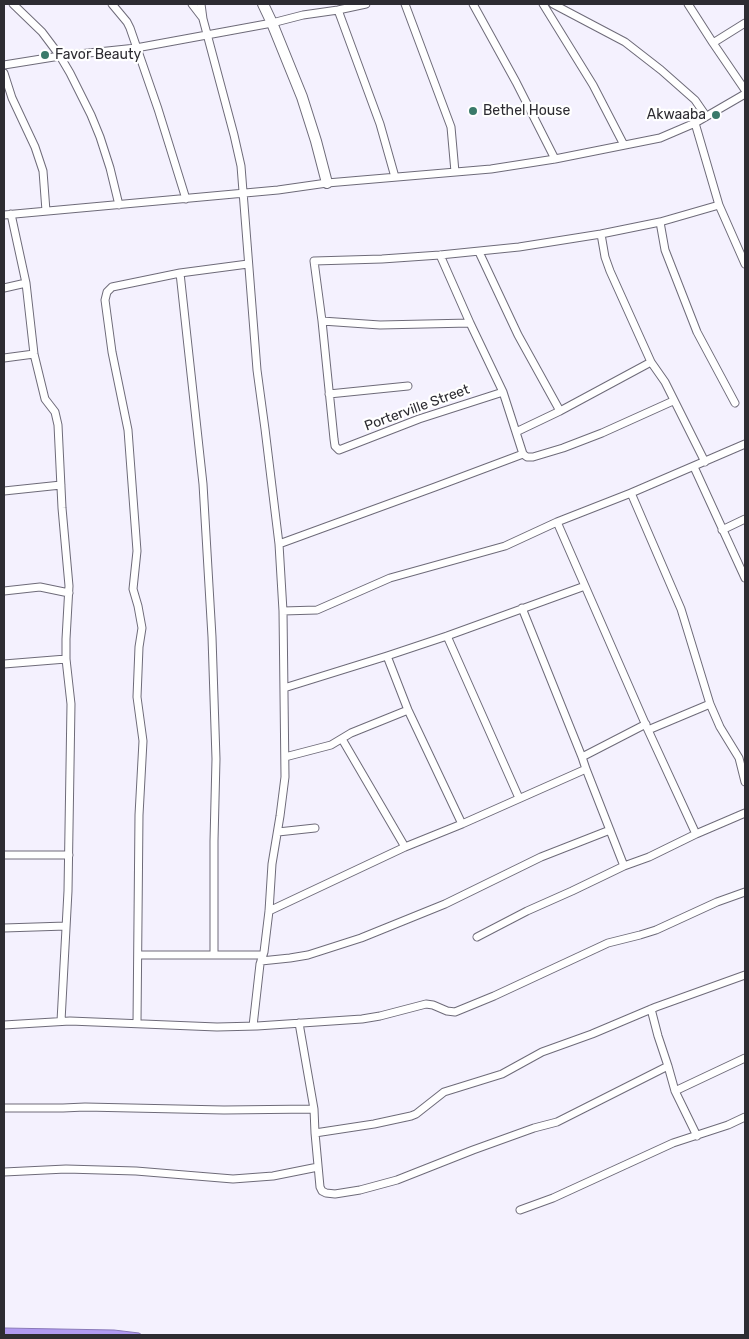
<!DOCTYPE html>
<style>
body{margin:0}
#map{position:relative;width:749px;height:1339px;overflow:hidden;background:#f4f1fe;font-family:Rubik,sans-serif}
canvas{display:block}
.frame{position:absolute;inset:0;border:5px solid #2d2c32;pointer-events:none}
</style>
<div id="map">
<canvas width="749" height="1339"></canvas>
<div class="frame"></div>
</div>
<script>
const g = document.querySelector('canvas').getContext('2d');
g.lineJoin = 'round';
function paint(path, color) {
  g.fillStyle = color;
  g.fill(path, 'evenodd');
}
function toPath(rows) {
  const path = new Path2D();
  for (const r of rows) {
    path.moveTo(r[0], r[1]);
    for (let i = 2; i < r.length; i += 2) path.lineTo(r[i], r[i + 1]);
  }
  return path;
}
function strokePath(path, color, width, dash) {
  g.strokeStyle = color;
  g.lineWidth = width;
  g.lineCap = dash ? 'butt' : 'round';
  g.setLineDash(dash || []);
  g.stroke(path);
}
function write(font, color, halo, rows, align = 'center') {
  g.font = font + ' Rubik,sans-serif';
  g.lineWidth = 4.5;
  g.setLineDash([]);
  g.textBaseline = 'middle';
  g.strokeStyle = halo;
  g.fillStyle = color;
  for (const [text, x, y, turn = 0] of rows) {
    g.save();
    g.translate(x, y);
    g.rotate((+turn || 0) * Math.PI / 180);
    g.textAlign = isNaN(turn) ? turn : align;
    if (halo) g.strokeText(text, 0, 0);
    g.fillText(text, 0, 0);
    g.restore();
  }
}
const water = toPath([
 [4,1328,114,1330,139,1333,142,1335,4,1335,4,1328]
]);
paint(water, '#b19af1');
strokePath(water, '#8979b8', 1);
const street = toPath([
 [13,4,42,32,60,56,70,73,91,115,100,137,110,168,119,205],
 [112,4,127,22,130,28,158,109,186,199],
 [192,4,202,17],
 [201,4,203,19,234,135,241,166,257,370,265,429,279,544,283,611,285,777,280,816,272,864,269,911,264,952,260,964,253,1026],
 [405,4,451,127,455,172],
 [473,4,516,82,555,159],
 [543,4,593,85,624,145],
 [553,4,625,42,661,70,695,100,706,116],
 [688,4,713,43,745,90],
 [338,10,380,124,395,177],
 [713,43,745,23],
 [4,65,60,56,136,48,272,23,303,15,338,10,366,4],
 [4,73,12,98,35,147,43,171,46,211],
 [695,123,719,205,745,264],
 [11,214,26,283,34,354,45,399,55,412,58,425,62,508,69,586,66,639,66,659,71,704,68,891,61,1021],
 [4,215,278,190,327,183,491,169,555,159,660,138,695,123,745,94],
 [660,222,665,250,697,332,735,403],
 [601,234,605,257,610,271,651,362,665,382,705,462],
 [479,252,518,335,560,411],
 [440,255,470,323,503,392,523,454,527,457,533,457,563,448,602,433,673,401],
 [180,273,203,484,212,637,216,759,214,841,214,955],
 [4,288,26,283],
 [322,321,380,325,470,323],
 [4,358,34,354],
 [503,392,419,419,339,450,335,446,334,439,322,321,314,261,382,259,440,255,519,247,601,234,660,222,719,205],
 [329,394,408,386],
 [516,432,560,411,651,362],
 [694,467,745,578],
 [4,491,61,485],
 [631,493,681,609,710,704,720,727,739,758,745,782],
 [557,522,648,730,696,834],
 [722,530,745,519],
 [279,544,435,487,523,454],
 [4,591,40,587,69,593],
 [522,608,582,757,586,769,624,866,649,857,696,834,745,813],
 [283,611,317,610,390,578,505,546,557,522,631,493,745,444],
 [447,636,519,798],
 [387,656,408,710,462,824,586,769],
 [4,664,66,659],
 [284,688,387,656,447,636,585,586],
 [648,730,710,704],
 [342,739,405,847],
 [285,757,331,745,351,733,408,710],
 [582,757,646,724],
 [278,832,315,828],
 [4,855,69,855],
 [269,911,405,847,462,824],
 [4,928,66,926],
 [477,937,527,911,572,891,624,866],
 [138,955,263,955],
 [261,961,290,958,308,955,361,938,445,904,541,857,610,830],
 [137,1023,139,815,143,741,137,697,139,647,142,628,138,606,133,589,137,551,128,430,112,352,105,300,107,292,112,287,180,273,248,264],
 [299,1023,314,1109,315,1133,320,1187,322,1191,326,1193,335,1194,360,1190,397,1180,473,1150,534,1128,557,1122,668,1066,658,1036,651,1009],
 [4,1025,70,1021,217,1027,257,1026,362,1019,380,1016,426,1004,433,1005,447,1011,455,1012,494,996,608,943,640,935,656,930,717,902,745,892],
 [668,1066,675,1091,697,1136],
 [675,1091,745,1058],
 [4,1108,63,1108,85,1107,224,1110,314,1109],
 [315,1133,374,1124,411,1116,416,1114,444,1092,502,1074,542,1052,592,1034,656,1007,745,975],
 [4,1172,66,1169,136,1171,233,1179,273,1176,318,1167],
 [520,1210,553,1198,673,1143,728,1125,745,1117]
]);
const secondary = toPath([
 [263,4,272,23,302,97,316,141,327,183]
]);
strokePath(street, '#6e6b79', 9);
strokePath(secondary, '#6e6b79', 12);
strokePath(street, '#fff', 7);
strokePath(secondary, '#fff', 10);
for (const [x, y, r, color] of [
 [45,55,5,"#3a7a6a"],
 [473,111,5,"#3a7a6a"],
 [716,115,5,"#3a7a6a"]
]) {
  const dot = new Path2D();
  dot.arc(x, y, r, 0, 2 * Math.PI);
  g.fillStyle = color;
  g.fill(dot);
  strokePath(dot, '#fff', 2);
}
write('14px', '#2d2c32', '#fff', [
 ["Favor Beauty",55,55],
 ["Bethel House",483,111],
 ["Akwaaba",706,115,"right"]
], 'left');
write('14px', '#2d2c32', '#fff', [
 ["Porterville Street",417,408,-20]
]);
</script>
